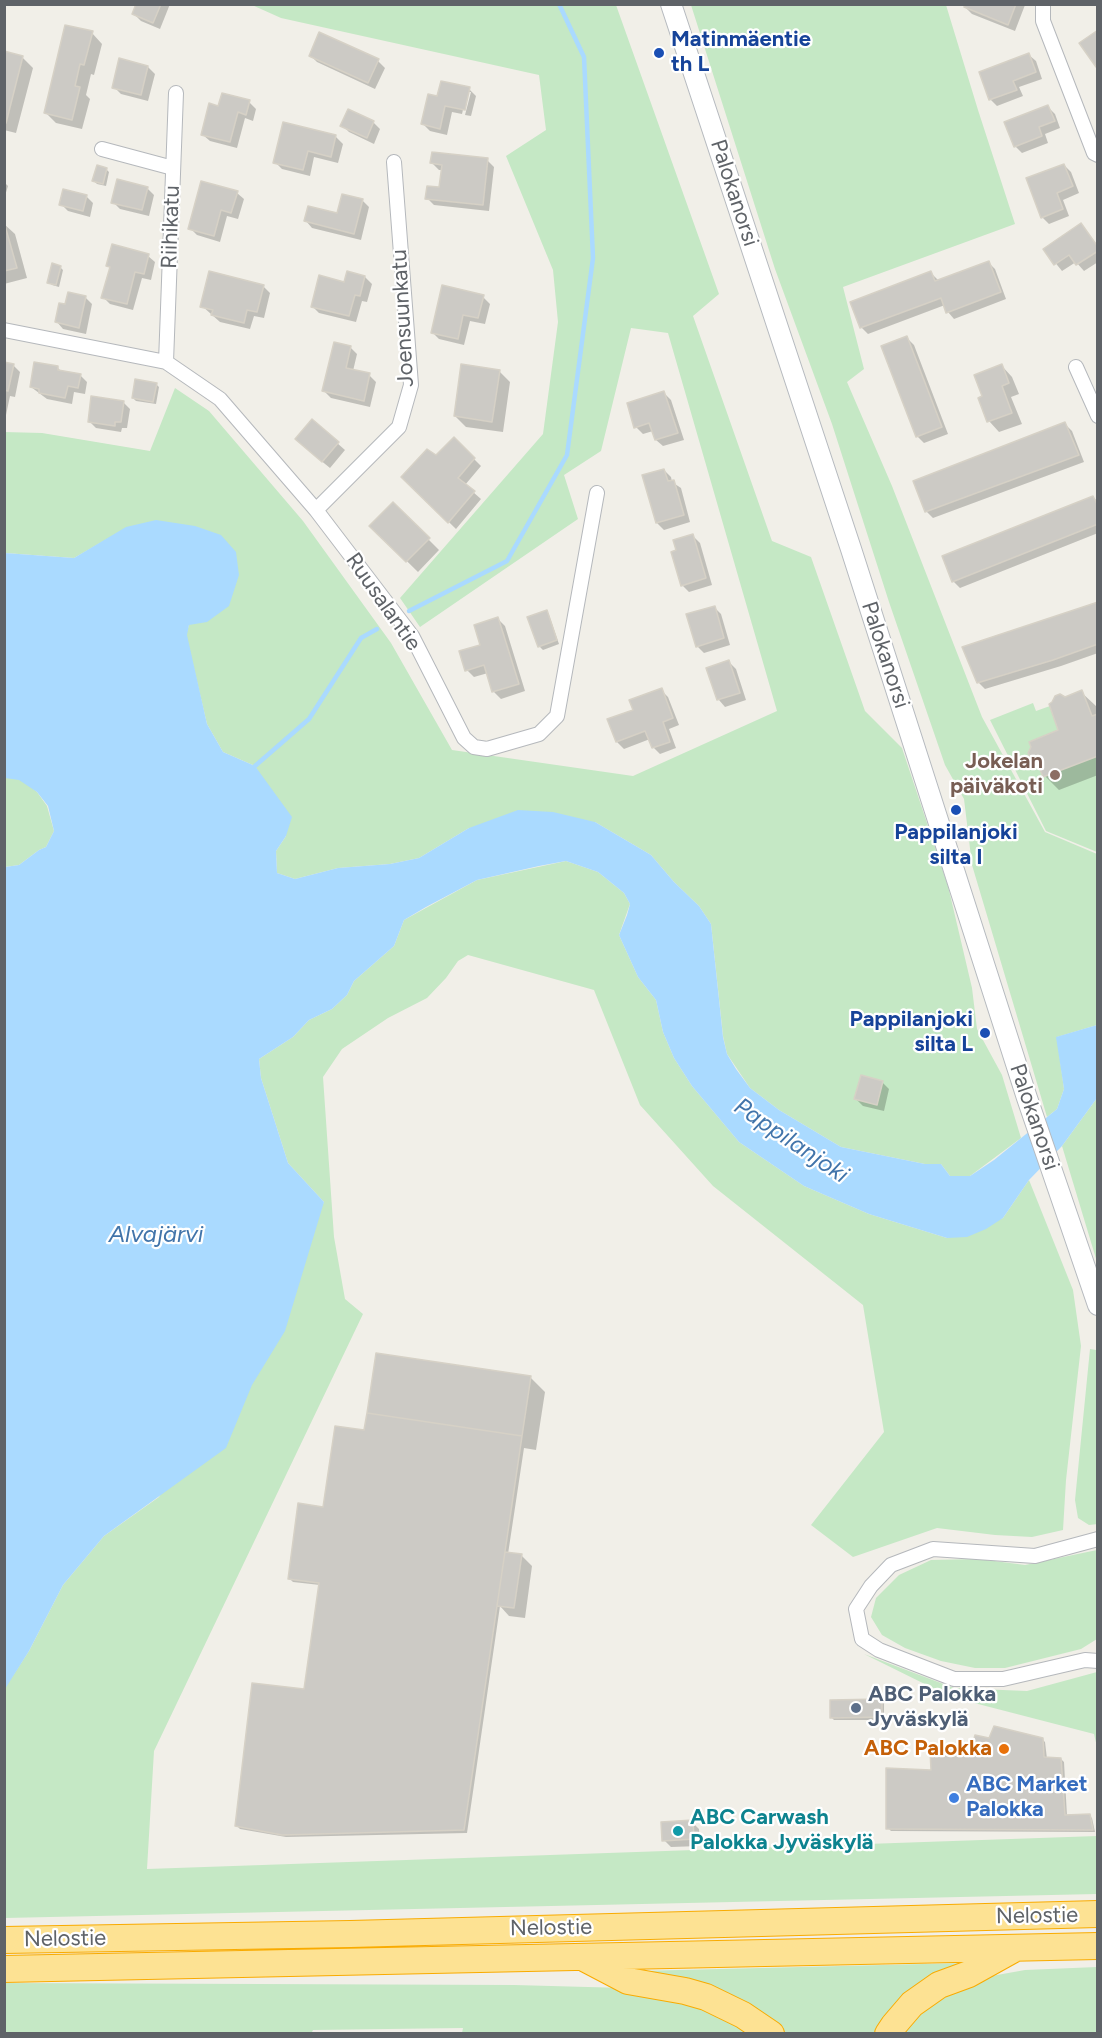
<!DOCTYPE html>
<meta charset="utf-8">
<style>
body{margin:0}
#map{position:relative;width:1102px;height:2038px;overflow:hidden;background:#f1efe8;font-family:Figtree,sans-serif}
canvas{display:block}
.frame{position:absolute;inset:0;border:6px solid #5f6368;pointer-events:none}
</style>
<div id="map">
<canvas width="1102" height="2038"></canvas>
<div class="frame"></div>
</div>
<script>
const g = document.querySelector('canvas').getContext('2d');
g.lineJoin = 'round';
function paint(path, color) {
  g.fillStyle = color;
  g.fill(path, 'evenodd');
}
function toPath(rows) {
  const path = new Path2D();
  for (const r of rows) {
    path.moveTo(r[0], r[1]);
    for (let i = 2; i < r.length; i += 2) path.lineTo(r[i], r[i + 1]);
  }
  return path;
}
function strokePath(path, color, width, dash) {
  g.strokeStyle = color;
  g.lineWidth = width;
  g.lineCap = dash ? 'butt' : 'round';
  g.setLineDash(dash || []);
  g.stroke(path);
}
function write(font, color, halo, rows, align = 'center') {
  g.font = font + ' Figtree,sans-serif';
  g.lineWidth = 4.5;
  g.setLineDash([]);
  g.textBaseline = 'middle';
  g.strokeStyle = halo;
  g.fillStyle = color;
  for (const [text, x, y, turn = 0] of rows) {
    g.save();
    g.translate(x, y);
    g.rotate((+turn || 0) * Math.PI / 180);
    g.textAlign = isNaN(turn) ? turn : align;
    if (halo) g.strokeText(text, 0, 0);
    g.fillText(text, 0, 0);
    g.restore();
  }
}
paint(toPath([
 [252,5,616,5,719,294,693,316,772,541,811,557,865,711,902,748,948,886,972,988,977,1029,1002,1075,1021,1138,970,1176,950,1176,941,1164,925,1164,841,1147,779,1110,750,1088,727,1054,723,1036,711,924,699,906,674,882,651,855,595,822,469,828,419,858,390,864,338,868,295,879,277,873,276,851,286,836,255,766,223,752,207,724,186,635,189,625,128,527,74,558,5,553,4,432,42,433,150,451,175,388,209,411,303,521,391,643,452,750,633,776,777,711,668,333,631,328,601,451,564,475,578,519,420,627,400,598,543,434,558,322,553,270,506,156,546,130,539,75,281,18],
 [691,5,946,5,978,110,1015,224,843,287,864,369,847,382,892,486,982,717,1045,832,1097,854,1097,1025,1057,1037,1064,1089,1057,1109,1047,1117,972,865,964,799,945,765,889,602,832,424,775,269],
 [1033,703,1036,711,1050,706,1058,730,1029,742,1031,747,1097,756,1097,852,1046,831,990,720],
 [4,763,37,792,47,806,54,831,46,847,39,850,19,865,5,867],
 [566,861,598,872,624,893,630,904,619,935,638,977,656,1000,663,1032,674,1058,692,1086,739,1142,804,1186,869,1214,947,1238,1003,1218,1029,1180,1073,1290,1081,1346,1066,1480,1063,1530,1032,1537,995,1535,937,1528,853,1557,811,1525,884,1432,863,1305,713,1186,640,1105,594,990,468,955,458,961,446,978,427,998,388,1018,342,1049,323,1077,334,1237,345,1299,363,1314,154,1751,147,1869,1097,1836,1097,1894,5,1918,4,1689,29,1651,63,1585,104,1536,159,1497,324,1202,288,1163,261,1078,259,1059,293,1037,309,1020,332,1009,347,995,354,981,394,946,404,920,477,880],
 [1097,1098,1097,1262,1062,1146],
 [1090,1349,1096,1350,1097,1366,1098,1524,1089,1525,1078,1518,1075,1500],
 [1097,1550,1097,1639,1081,1649,1005,1668,975,1668,941,1661,905,1648,882,1635,871,1617,876,1598,899,1575,931,1560,979,1559,1025,1565],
 [864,1654,954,1688,1027,1691,1097,1672,1097,1747,1094,1734,951,1697],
 [964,1963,879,2034,783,2033,637,1971],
 [1097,1967,1097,2033,900,2034,919,2012,943,1994,971,1982,997,1975,1025,1970],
 [5,1983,514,1985,625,1988,683,1999,753,2033,462,2033,463,2028,313,2030,311,2034,56,2034,5,2032]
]), '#c5e8c5');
paint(toPath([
 [156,520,195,526,221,535,236,552,239,575,229,606,207,622,189,625,187,635,207,724,223,752,255,766,292,817,286,836,276,851,277,873,295,879,338,868,390,864,419,858,469,828,518,810,553,812,595,822,651,855,674,882,699,906,711,924,723,1037,727,1054,736,1069,750,1088,779,1110,841,1147,925,1164,941,1164,950,1176,970,1176,994,1160,1057,1109,1064,1089,1056,1037,1097,1025,1097,1098,1062,1146,1029,1180,1003,1218,986,1229,967,1237,947,1238,869,1214,804,1186,739,1142,692,1086,674,1058,663,1032,656,1000,638,977,619,935,627,915,630,904,624,893,598,872,566,861,539,866,477,880,426,907,404,920,394,946,354,981,347,995,332,1009,309,1020,293,1037,259,1059,261,1078,288,1163,324,1202,285,1331,252,1385,226,1448,104,1536,63,1585,29,1651,5,1689,5,867,19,865,39,850,46,847,54,831,48,806,37,792,19,780,5,778,5,553,74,558,126,527]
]), '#aadaff');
paint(toPath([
 [137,4,170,4,160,29,141,21,134,14],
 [966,4,1024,4,1025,5,1015,31,972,14,965,7],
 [92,33,102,44,94,75,91,74,86,95,90,99,82,129,56,123,45,112],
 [4,53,22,57,33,68,16,133,4,130],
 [1029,55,1036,61,1042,79,1019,87,1023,96,997,106,990,99],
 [311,56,378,61,385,68,375,89,317,62],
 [148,67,155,74,148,101,121,94,114,87],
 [469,89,476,96,471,116,465,115,471,92,467,92,462,114,452,112,447,135,430,131,423,124,438,98],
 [249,102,256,109,253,121,245,118,237,148,210,141,203,135,220,107],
 [1048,107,1055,114,1060,128,1045,134,1048,143,1022,153,1015,146],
 [348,111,373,122,380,129,374,144,349,132,342,125],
 [284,124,336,137,343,144,338,163,314,157,310,176,282,169,275,162],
 [487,160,494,167,489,211,434,205,427,198,441,189,443,170,439,170,432,163],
 [1064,165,1071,172,1079,193,1063,200,1069,216,1049,224,1042,217],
 [106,169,109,172,106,186,97,184,94,181],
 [4,182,8,186,4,199],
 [147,188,154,195,149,216,120,209,113,202],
 [237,193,244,199,238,219,227,216,220,242,197,235,190,228],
 [86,196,93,203,90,217,68,211,61,204],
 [362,200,369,207,361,240,312,228,306,221,338,215],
 [4,224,15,234,27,278,4,284],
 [1081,225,1098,246,1098,262,1084,271,1076,262,1062,271,1045,250],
 [148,256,155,262,151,280,142,278,133,310,110,304,103,297,111,269,108,266],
 [988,262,995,269,1006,299,954,319,948,312,945,305,868,334,861,327,931,273,939,281],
 [60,267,63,270,59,287,52,285,49,282],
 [348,273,365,277,372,284,367,302,362,301,356,322,319,313,312,306,345,284],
 [263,286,270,293,264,318,254,316,250,329,220,322,202,306],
 [85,297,92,304,86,334,63,329,57,322,66,306],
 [483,297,490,304,485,324,470,321,464,345,439,339,432,332],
 [907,338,914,345,948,434,924,443,917,436],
 [350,347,357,354,353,371,369,375,376,382,370,407,331,398,324,391],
 [4,363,13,365,20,372,15,397,10,396,6,415,4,415],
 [1002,366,1012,377,1019,394,1011,397,1022,424,999,432,989,421,984,397],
 [57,367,62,372,80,375,87,382,85,394,74,392,72,404,47,399,31,387],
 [499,371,510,382,503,432,466,427,455,416],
 [156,384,159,387,156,404,136,401,133,398],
 [664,393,671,400,684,440,663,446,656,440,653,431,643,434,636,427],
 [123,402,130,409,127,428,122,428,121,432,96,428,89,421],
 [312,421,345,450,330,468,303,446],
 [1065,424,1072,431,1084,462,933,518,926,511],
 [454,439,481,466,465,485,481,499,456,529,403,477,436,457],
 [664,470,671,477,672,482,681,488,690,522,664,530,657,523],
 [1093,497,1098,502,1098,533,960,588,953,581],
 [393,504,439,550,418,572,371,526],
 [693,536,700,543,712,585,689,592,682,585,678,551],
 [1098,603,1098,653,1061,666,985,689,978,682],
 [714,607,721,614,730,645,704,653,697,646],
 [546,612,549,615,559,644,543,650,540,647,529,618],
 [498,619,505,626,525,691,501,699,494,692,488,673,474,677,467,670],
 [729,662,736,669,746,700,725,707,719,700,708,669],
 [661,690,668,697,679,725,669,729,676,748,660,754,653,747,650,739,624,749,617,742,634,711],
 [1081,692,1096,706,1098,710,1098,775,1059,790,1045,776,1040,765,1032,757,1059,730,1064,698],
 [882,1082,889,1089,884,1111,863,1106,856,1099],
 [530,1377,545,1392,536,1450,524,1448,508,1554,522,1556,532,1566,525,1618,509,1616,500,1606,467,1833,286,1837,240,1829,237,1826,305,1690,320,1585,293,1582,290,1579,324,1509,366,1432],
 [881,1700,884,1703,884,1720,834,1720,831,1717],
 [1042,1739,1045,1742,1047,1759,1061,1759,1064,1762,1067,1816,1089,1815,1092,1818,1095,1832,891,1831,888,1828,932,1771,972,1751],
 [692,1822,699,1829,700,1846,671,1847,664,1840]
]), '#0003');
strokePath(toPath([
 [409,611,507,561,567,455,593,258,584,57,559,4],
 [255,766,309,719,361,638,377,629]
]), '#aadaff', 4.5);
const building = toPath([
 [136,4,161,4,153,23,132,14,136,4],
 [965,4,1016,4,1008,25,964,7,965,4],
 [65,25,93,31,84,65,80,64,75,86,80,87,72,120,44,113,65,25],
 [1098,30,1098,65,1096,67,1079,43,1098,30],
 [319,32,379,59,368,83,309,56,319,32],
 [4,51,23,56,6,123,4,123,4,51],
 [1029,53,1036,72,1013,81,1017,90,989,100,979,72,1029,53],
 [119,58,148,66,141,95,112,88,119,58],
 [441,81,470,87,465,110,445,106,440,129,421,124,428,94,437,96,441,81],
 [222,93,250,100,246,115,238,112,230,142,201,135,209,103,218,106,222,93],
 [1048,105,1055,121,1039,127,1042,136,1014,147,1004,122,1048,105],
 [348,109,374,121,367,138,340,126,348,109],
 [283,122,336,135,331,157,308,151,303,170,273,163,283,122],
 [432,152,488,158,483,205,425,199,427,186,439,187,442,165,430,163,432,152],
 [1064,164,1073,186,1057,193,1063,209,1041,218,1026,178,1064,164],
 [97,165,107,168,103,184,92,181,97,165],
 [117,179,148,187,142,210,111,203,117,179],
 [201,181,238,191,231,213,221,210,214,236,188,229,201,181],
 [63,189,87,195,83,211,59,205,63,189],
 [342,194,363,199,354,234,304,221,308,206,337,213,342,194],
 [4,222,17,268,4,271,4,222],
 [1081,223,1098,247,1098,251,1076,265,1069,255,1054,265,1043,249,1081,223],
 [112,244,149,254,144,274,135,272,127,304,101,298,110,267,106,266,112,244],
 [989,261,1001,292,946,313,941,298,860,328,850,302,931,271,935,281,989,261],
 [52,263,61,266,56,285,47,283,52,263],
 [209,271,264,285,257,312,247,310,244,323,211,315,213,310,200,307,209,271],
 [347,271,365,276,360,296,355,295,349,316,311,307,319,275,344,282,347,271],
 [442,285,484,295,478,318,463,315,458,339,431,333,442,285],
 [68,292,86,296,79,328,55,322,59,303,65,304,68,292],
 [907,336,942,427,916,437,881,346,907,336],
 [334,342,351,346,346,368,370,373,364,401,322,391,334,342],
 [4,362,14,364,8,391,4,390,4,362],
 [34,362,58,366,58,370,81,374,78,388,68,386,65,398,39,393,39,389,30,387,34,362],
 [461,364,500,370,492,422,454,416,461,364],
 [1002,364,1009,383,1002,386,1012,413,987,422,978,398,982,396,974,375,1002,364],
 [135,379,157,383,153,402,132,398,135,379],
 [664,391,678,433,655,440,649,423,634,428,627,403,664,391],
 [91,396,124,401,121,422,115,422,115,426,88,422,91,396],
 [312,419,339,442,322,462,295,439,312,419],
 [1065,422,1079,455,925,512,913,481,1065,422],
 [454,437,475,458,458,478,475,491,448,523,401,477,427,449,436,455,454,437],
 [664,469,668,481,674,480,684,515,656,523,642,475,664,469],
 [1093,496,1098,506,1098,524,952,582,942,556,1093,496],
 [393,502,430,538,406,562,369,526,393,502],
 [693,534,706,578,681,586,671,552,676,550,673,540,693,534],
 [1098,602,1098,644,1053,660,977,683,962,647,1098,602],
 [715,606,724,638,696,647,686,614,715,606],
 [547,610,557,640,538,647,527,617,547,610],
 [498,617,519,684,492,692,484,665,465,671,459,651,480,645,474,625,498,617],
 [729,660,740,693,717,700,706,668,729,660],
 [662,688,673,718,663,722,670,742,652,748,645,731,616,742,607,719,633,710,629,700,662,688],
 [1082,690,1092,716,1098,714,1098,756,1043,777,1036,759,1031,758,1028,753,1031,747,1029,742,1058,730,1049,704,1052,702,1055,696,1060,694,1065,697,1082,690],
 [861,1075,883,1081,877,1105,854,1099,861,1075],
 [376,1353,531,1376,522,1436,367,1413,376,1353],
 [367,1413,522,1436,464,1830,282,1835,235,1826,252,1683,304,1689,319,1583,288,1579,298,1503,323,1507,335,1426,364,1430,367,1413],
 [505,1552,522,1554,514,1608,497,1606,505,1552],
 [882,1699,882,1717,830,1718,830,1700,882,1699],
 [994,1726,1043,1738,1044,1757,1061,1758,1065,1815,1090,1814,1093,1830,886,1829,886,1768,931,1770,930,1750,971,1750,975,1735,989,1738,994,1726],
 [693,1820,694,1839,662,1841,661,1822,693,1820]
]);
paint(building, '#cccac5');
strokePath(building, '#d6d1c6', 1.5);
const street = toPath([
 [1043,4,1043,21,1094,153,1098,155],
 [102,149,173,168],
 [4,330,166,362,220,399,316,510,412,636,464,738,474,747,487,749,539,734,557,716,597,493],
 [166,362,176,93],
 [1076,367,1098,416],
 [316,510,399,427,411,385,394,162],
 [1098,1539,1035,1556,933,1549,891,1565,871,1586,856,1609,862,1639,879,1650,954,1679,1003,1679,1085,1660,1098,1661]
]);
const secondary = toPath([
 [671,4,851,549,1027,1098,1098,1305]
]);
const highway = toPath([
 [4,1940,350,1934,1098,1914],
 [586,1959,628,1981,685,1991,706,1997,743,2015,771,2034],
 [4,1969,1098,1946],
 [888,2034,894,2025,912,2004,939,1985,969,1974,1014,1949]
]);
strokePath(street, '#b5b8bc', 16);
strokePath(secondary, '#b6babf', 22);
strokePath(highway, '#f9ab00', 28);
strokePath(street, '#fff', 14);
strokePath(secondary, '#fff', 20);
strokePath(highway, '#fde293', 26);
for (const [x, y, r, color] of [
 [659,53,6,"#1a4fb4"],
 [1055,775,6,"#8d6e63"],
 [956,810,6,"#1a4fb4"],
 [985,1033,6,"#1a4fb4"],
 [856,1708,6,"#5c6f8a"],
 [1004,1749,6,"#e8710a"],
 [954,1798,6,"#3f7fe0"],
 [678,1831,6,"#0f9aa8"]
]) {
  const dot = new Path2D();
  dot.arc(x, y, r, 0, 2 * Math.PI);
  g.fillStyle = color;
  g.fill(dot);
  strokePath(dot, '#fff', 2);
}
write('bold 22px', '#164399', '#fff', [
 ["Matinmäentie",671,40],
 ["th L",671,65],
 ["Pappilanjoki",956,833,"center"],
 ["silta I",956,858,"center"],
 ["Pappilanjoki",973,1020,"right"],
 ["silta L",973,1045,"right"]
], 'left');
write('22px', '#5f6368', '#fff', [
 ["Palokanorsi",734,193,72],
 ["Riihikatu",171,227,-88],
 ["Joensuunkatu",403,318,-93],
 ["Ruusalantie",383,602,55],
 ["Palokanorsi",885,655,72],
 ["Palokanorsi",1034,1117,71],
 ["Nelostie",1037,1916,-1],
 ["Nelostie",551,1928,-1],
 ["Nelostie",65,1939,-1]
]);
write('bold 22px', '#785e54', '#fff', [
 ["Jokelan",1043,762],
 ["päiväkoti",1043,787]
], 'right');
write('bold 22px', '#4e5e75', '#fff', [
 ["ABC Palokka",868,1695],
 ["Jyväskylä",868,1720]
], 'left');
write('bold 22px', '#c56008', '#fff', [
 ["ABC Palokka",992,1749]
], 'right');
write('bold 22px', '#366cbe', '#fff', [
 ["ABC Market",966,1785],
 ["Palokka",966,1810]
], 'left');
write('bold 22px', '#0d838f', '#fff', [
 ["ABC Carwash",690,1818],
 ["Palokka Jyväskylä",690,1843]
], 'left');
write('italic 24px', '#4174aa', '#fff', [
 ["Pappilanjoki",791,1141,34],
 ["Alvajärvi",156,1235]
]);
</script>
